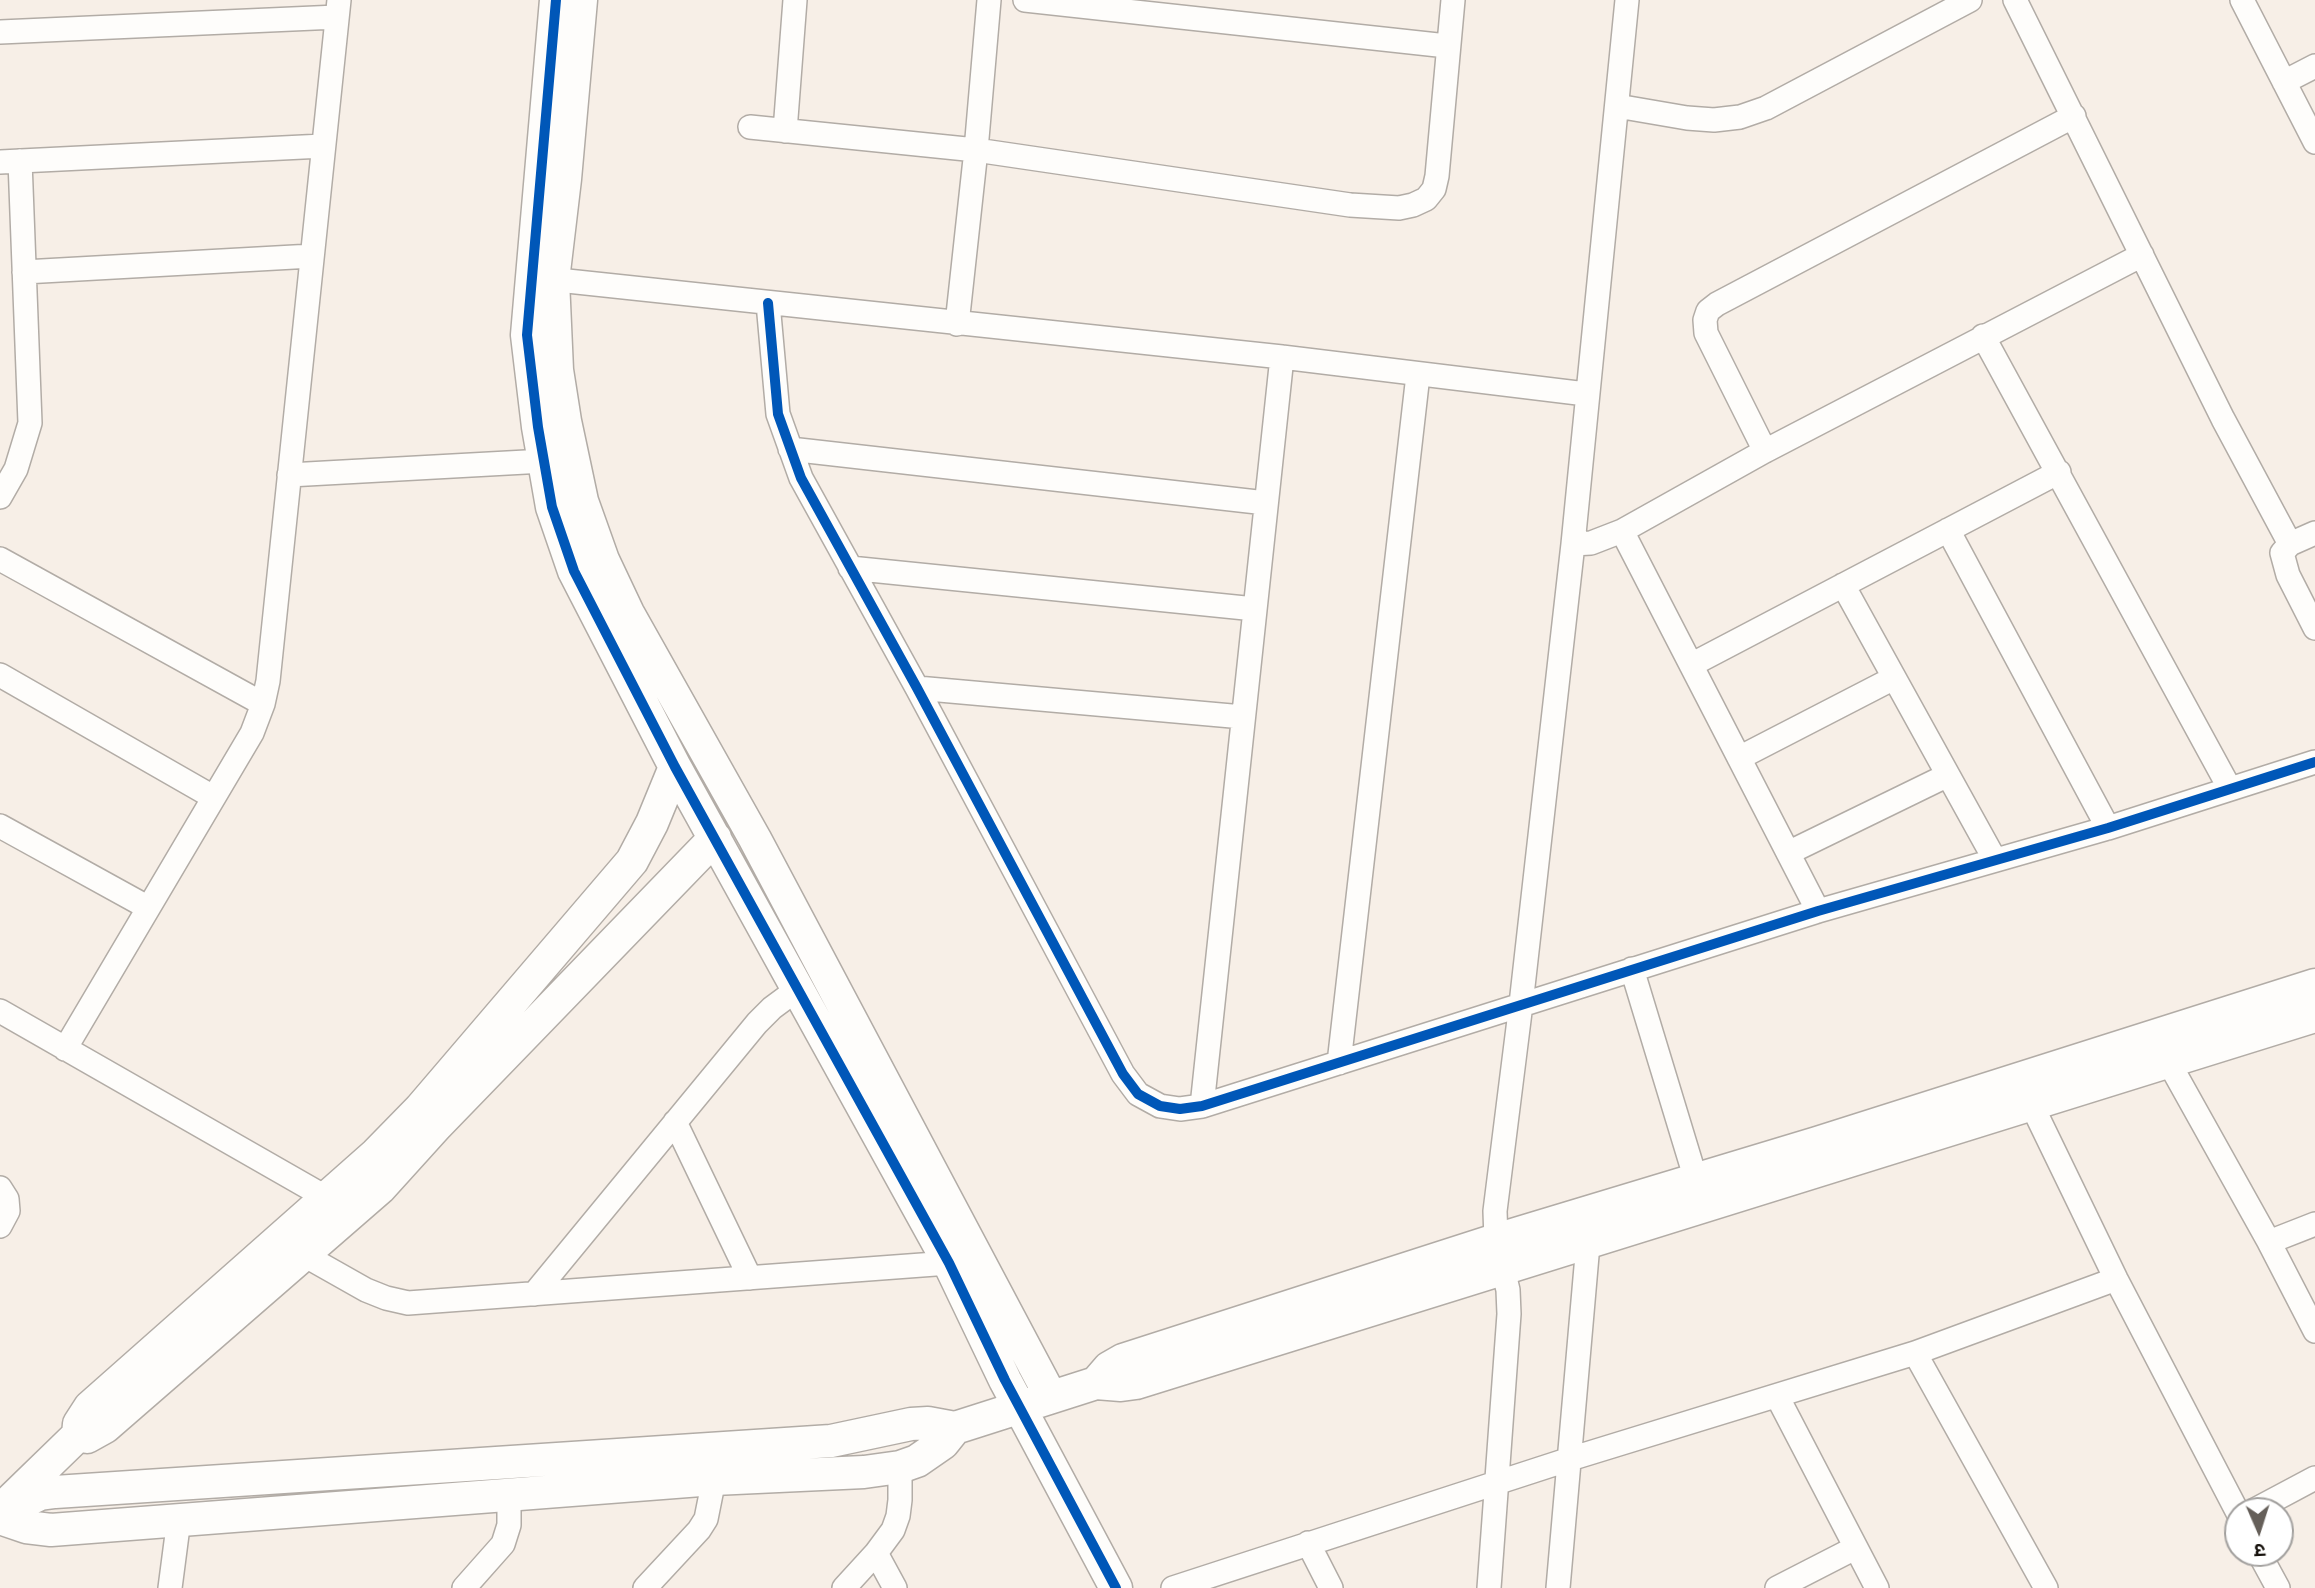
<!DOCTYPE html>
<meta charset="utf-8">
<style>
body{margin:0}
#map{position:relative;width:2315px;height:1588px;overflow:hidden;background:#f7efe7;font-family:"Exo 2","Noto Sans Devanagari",sans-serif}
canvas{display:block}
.north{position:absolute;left:2224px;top:1497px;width:70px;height:70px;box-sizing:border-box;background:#fff;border:2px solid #a2a09e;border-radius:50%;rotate:177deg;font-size:19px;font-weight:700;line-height:28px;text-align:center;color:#17120d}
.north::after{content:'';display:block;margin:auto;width:24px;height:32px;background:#655f59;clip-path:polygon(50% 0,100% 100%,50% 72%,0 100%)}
</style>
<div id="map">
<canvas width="2315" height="1588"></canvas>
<div class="north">उ</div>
</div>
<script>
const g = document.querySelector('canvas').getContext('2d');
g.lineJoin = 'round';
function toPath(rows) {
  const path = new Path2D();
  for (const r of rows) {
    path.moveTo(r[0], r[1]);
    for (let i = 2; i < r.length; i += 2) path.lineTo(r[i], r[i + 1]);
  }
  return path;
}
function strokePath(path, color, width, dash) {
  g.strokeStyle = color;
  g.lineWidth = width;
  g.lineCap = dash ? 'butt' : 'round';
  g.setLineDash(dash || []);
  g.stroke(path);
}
const street = toPath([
 [1025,0,1447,46],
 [2015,0,2223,419,2290,544],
 [2242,0,2315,142],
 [0,32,337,17],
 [2284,82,2315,66],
 [1617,106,1687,118,1714,120,1740,117,1766,108,1970,0],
 [750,127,976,150,1350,205,1399,208,1413,205,1426,199,1434,189,1437,176,1453,0],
 [785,131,795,0],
 [0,162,323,146],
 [24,272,312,256],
 [539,278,1282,357,1586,394],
 [768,303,778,414,801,478,917,688,1123,1074,1138,1094,1160,1106,1180,1109,1202,1106,1818,911,2108,828,2315,762],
 [957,324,976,150,989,0],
 [1983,336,2230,789],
 [790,449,1266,503],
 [1765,451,1706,333,1705,320,1708,311,1717,304,2074,116],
 [289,475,544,461],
 [0,497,16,469,30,423,20,161],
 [1948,530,2108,828],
 [1622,531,1818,911],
 [2315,533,2290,544,2282,553,2288,575,2315,628],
 [1573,544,1591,543,1622,531,1765,451,2142,255],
 [0,559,263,704],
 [850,568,1255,609],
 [1843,585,1995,860],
 [1691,665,2059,472],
 [0,675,213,797],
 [917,688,1243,717],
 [1739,758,1894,678],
 [0,826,147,907],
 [1788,853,1948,775],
 [1632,969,1700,1193],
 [0,1011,327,1198],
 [65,1049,252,733,263,704,268,681,339,0],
 [2168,1061,2269,1242,2315,1331],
 [1339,1063,1418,375],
 [2025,1091,2116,1279,2238,1513],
 [1202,1106,1282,357],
 [675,1122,750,1278],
 [0,1188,7,1199,8,1211,0,1226],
 [2269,1242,2315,1224],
 [304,1255,366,1290,386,1298,408,1303,949,1263],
 [534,1294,757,1023,772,1008,799,988],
 [1915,1353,2046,1588],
 [1777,1396,1877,1588],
 [2253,1511,2315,1478],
 [1308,1543,1331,1588],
 [876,1553,895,1588],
 [2259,1553,2278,1588],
 [170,1588,179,1519],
 [464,1588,503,1544,509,1525,509,1494],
 [645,1588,699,1530,706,1519,714,1479],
 [844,1588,876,1553,893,1530,898,1516,900,1500,900,1467],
 [1173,1588,1570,1459,1915,1353,2116,1279],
 [1489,1588,1509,1314,1508,1290,1496,1240,1495,1211,1521,1004,1573,544,1627,0],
 [1558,1588,1588,1244,1586,1231],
 [1777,1588,1855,1548]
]);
const secondary = toPath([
 [556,0,527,335,538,427,552,507,574,571,675,767,949,1263,1005,1380,1116,1588],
 [581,0,565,179,553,280,557,370,565,421,582,501,603,560,628,613,755,839,1051,1397],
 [1096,1383,1109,1368,1123,1360,1496,1240,1817,1143,2315,985],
 [78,1435,87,1437,105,1427,380,1188,437,1125,715,838],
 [8,1503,78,1435,79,1424,90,1407,376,1154,420,1109,632,861,652,823,675,767],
 [0,1513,40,1494,55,1492,831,1441,911,1424,928,1423,955,1428,1096,1383,1121,1385,1136,1383,2315,1016],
 [0,1518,26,1527,51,1530,714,1479,864,1472,900,1467,917,1461,943,1443,955,1428]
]);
strokePath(street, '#b2aca6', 26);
strokePath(secondary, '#b2aca6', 35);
strokePath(street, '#fefdfb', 23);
strokePath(secondary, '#fefdfb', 32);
strokePath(toPath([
 [556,0,527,335,538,427,552,507,574,571,675,767,949,1263,1005,1380,1116,1588],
 [768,303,778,414,801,478,917,688,1123,1074,1138,1094,1160,1106,1180,1109,1202,1106,1818,911,2108,828,2315,762]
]), '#0057b8', 10);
</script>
